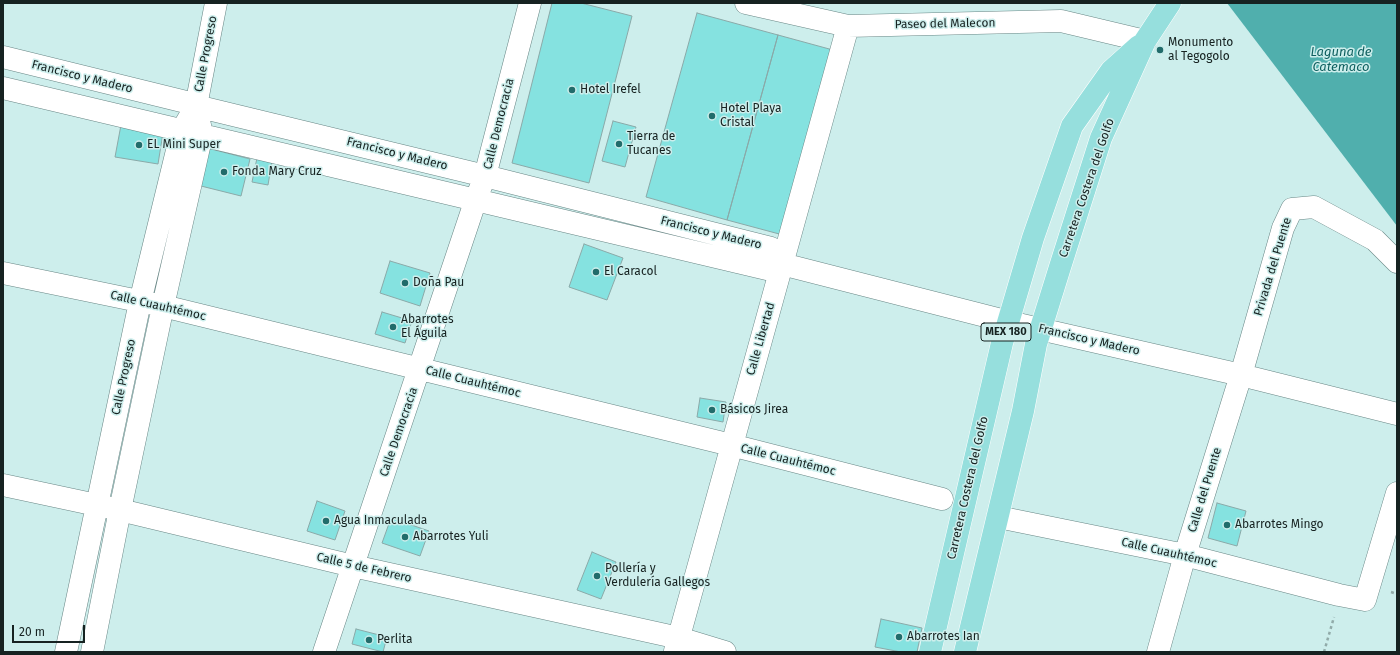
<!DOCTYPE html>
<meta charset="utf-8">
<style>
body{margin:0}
#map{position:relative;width:1400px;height:655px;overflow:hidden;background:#cdeeec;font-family:"Fira Sans",sans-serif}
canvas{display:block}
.frame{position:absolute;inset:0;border:4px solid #162221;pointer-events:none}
.scale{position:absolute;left:12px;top:625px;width:73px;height:18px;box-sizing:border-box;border:2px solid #162221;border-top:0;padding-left:5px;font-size:12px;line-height:14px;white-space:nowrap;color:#162221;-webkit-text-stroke:3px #cdeeec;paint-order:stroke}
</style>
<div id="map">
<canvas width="1400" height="655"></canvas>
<div class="frame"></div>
<div class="scale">20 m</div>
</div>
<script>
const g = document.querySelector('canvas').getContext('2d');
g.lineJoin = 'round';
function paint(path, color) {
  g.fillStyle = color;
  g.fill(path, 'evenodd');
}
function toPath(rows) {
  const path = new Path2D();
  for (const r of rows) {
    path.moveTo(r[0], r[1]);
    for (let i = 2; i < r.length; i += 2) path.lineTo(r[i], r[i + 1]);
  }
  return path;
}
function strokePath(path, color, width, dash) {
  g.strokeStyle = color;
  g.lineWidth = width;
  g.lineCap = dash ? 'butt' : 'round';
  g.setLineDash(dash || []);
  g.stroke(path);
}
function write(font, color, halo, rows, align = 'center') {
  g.font = font + ' "Fira Sans",sans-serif';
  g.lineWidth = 3;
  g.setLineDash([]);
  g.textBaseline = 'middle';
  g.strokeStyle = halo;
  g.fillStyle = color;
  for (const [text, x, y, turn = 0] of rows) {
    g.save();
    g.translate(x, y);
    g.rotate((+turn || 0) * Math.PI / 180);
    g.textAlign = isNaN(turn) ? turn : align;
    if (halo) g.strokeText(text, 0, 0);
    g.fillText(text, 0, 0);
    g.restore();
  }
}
paint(toPath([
 [1227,3,1397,3,1397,226]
]), '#50afad');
const building = toPath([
 [552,3,581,3,632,16,589,183,512,163,552,3],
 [697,13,778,35,727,220,646,197,697,13],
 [778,35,833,50,783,235,727,220,778,35],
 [613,121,636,127,625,167,602,161,613,121],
 [121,125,163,133,158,164,115,157,121,125],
 [207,148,250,159,241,196,197,185,207,148],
 [257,158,272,161,268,185,252,182,257,158],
 [584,244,623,258,607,300,569,287,584,244],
 [390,261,430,273,420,306,380,293,390,261],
 [382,312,412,321,405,343,375,334,382,312],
 [700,398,726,402,723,422,697,417,700,398],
 [317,501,345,511,335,540,307,531,317,501],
 [1217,503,1246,511,1237,546,1208,538,1217,503],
 [391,518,429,531,420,556,382,543,391,518],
 [592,552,616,562,601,599,577,590,592,552],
 [881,619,922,628,917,652,901,652,875,647,881,619],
 [356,629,387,637,383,652,352,644,356,629]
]);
paint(building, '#85e2e0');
strokePath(building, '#8aa9a8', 1);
const minor = toPath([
 [746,3,848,26,1061,21,1145,41],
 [3,57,190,103,196,106,485,176,771,248,782,264],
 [3,88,767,269,782,264,1009,322,1241,375,1397,414],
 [3,273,163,306,731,445,942,499],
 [3,485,120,510,353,566,679,638,725,652],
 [998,517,1185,555,1339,595,1365,600,1397,493],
 [675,651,848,26],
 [66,652,140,302,182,130,196,106,216,3],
 [92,652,120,510,163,306,202,134,199,121],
 [324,652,476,199,485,176,530,3],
 [1158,652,1185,555,1241,375,1283,228,1292,209,1314,207,1375,240,1397,262]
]);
const primary = toPath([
 [930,652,1002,343,1033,238,1072,126,1111,71,1139,46],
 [965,652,1023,411,1036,344,1060,267,1101,138,1145,41,1170,3]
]);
strokePath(minor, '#698786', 23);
strokePath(primary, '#fff', 23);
strokePath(toPath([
 [1391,592,1397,594],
 [1324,652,1334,617]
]), '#91aba9', 2.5, [3, 3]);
strokePath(minor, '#fff', 22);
strokePath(primary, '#96dfdd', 22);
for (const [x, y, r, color] of [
 [1160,50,4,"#216c6b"],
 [572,90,4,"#216c6b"],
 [712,116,4,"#216c6b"],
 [619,144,4,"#216c6b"],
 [139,145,4,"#216c6b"],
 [224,172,4,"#216c6b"],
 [596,272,4,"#216c6b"],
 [405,283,4,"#216c6b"],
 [393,327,4,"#216c6b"],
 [712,410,4,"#216c6b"],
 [326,521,4,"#216c6b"],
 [1227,525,4,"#216c6b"],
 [405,537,4,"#216c6b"],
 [597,576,4,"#216c6b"],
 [899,637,4,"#216c6b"],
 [369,640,4,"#216c6b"]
]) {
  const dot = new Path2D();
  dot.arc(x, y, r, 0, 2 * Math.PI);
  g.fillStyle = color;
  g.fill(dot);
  strokePath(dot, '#cdeeec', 1.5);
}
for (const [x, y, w] of [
 [1006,332,50]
]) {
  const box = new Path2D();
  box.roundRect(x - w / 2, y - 9, w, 18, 3);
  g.fillStyle = '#cdeeec';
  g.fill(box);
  strokePath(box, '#162221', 1);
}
write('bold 11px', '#162221', null, [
 ["MEX 180",1006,332]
]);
write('12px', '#162221', '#cdeeec', [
 ["Paseo del Malecon",945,24,-1],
 ["Calle Progreso",206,54,-79],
 ["Francisco y Madero",82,77,14],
 ["Calle Democracia",499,124,-76],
 ["Francisco y Madero",397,154,14],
 ["Carretera Costera del Golfo",1087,188,-71],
 ["Francisco y Madero",711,233,14],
 ["Privada del Puente",1273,267,-73],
 ["Calle Cuauhtémoc",158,306,13],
 ["Calle Libertad",761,339,-74],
 ["Francisco y Madero",1089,340,13],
 ["Calle Progreso",124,377,-78],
 ["Calle Cuauhtémoc",473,382,14],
 ["Calle Democracia",399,432,-71],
 ["Calle Cuauhtémoc",788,460,14],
 ["Carretera Costera del Golfo",968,488,-77],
 ["Calle del Puente",1205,490,-73],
 ["Calle Cuauhtémoc",1169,553,13],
 ["Calle 5 de Febrero",364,568,13]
]);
write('12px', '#162221', '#cdeeec', [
 ["Monumento",1168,43],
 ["al Tegogolo",1168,57],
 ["Hotel Irefel",580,90],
 ["Hotel Playa",720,109],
 ["Cristal",720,123],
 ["Tierra de",627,137],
 ["Tucanes",627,151],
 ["EL Mini Super",147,145],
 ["Fonda Mary Cruz",232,172],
 ["El Caracol",604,272],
 ["Doña Pau",413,283],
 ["Abarrotes",401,320],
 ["El Águila",401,334],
 ["Básicos Jirea",720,410],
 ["Agua Inmaculada",334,521],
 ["Abarrotes Mingo",1235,525],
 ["Abarrotes Yuli",413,537],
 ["Pollería y",605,569],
 ["Verdulería Gallegos",605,583],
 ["Abarrotes Ian",907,637],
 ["Perlita",377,640]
], 'left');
write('italic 13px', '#0e5f5f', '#cdeeec', [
 ["Laguna de",1341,52],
 ["Catemaco",1341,67]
]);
</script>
